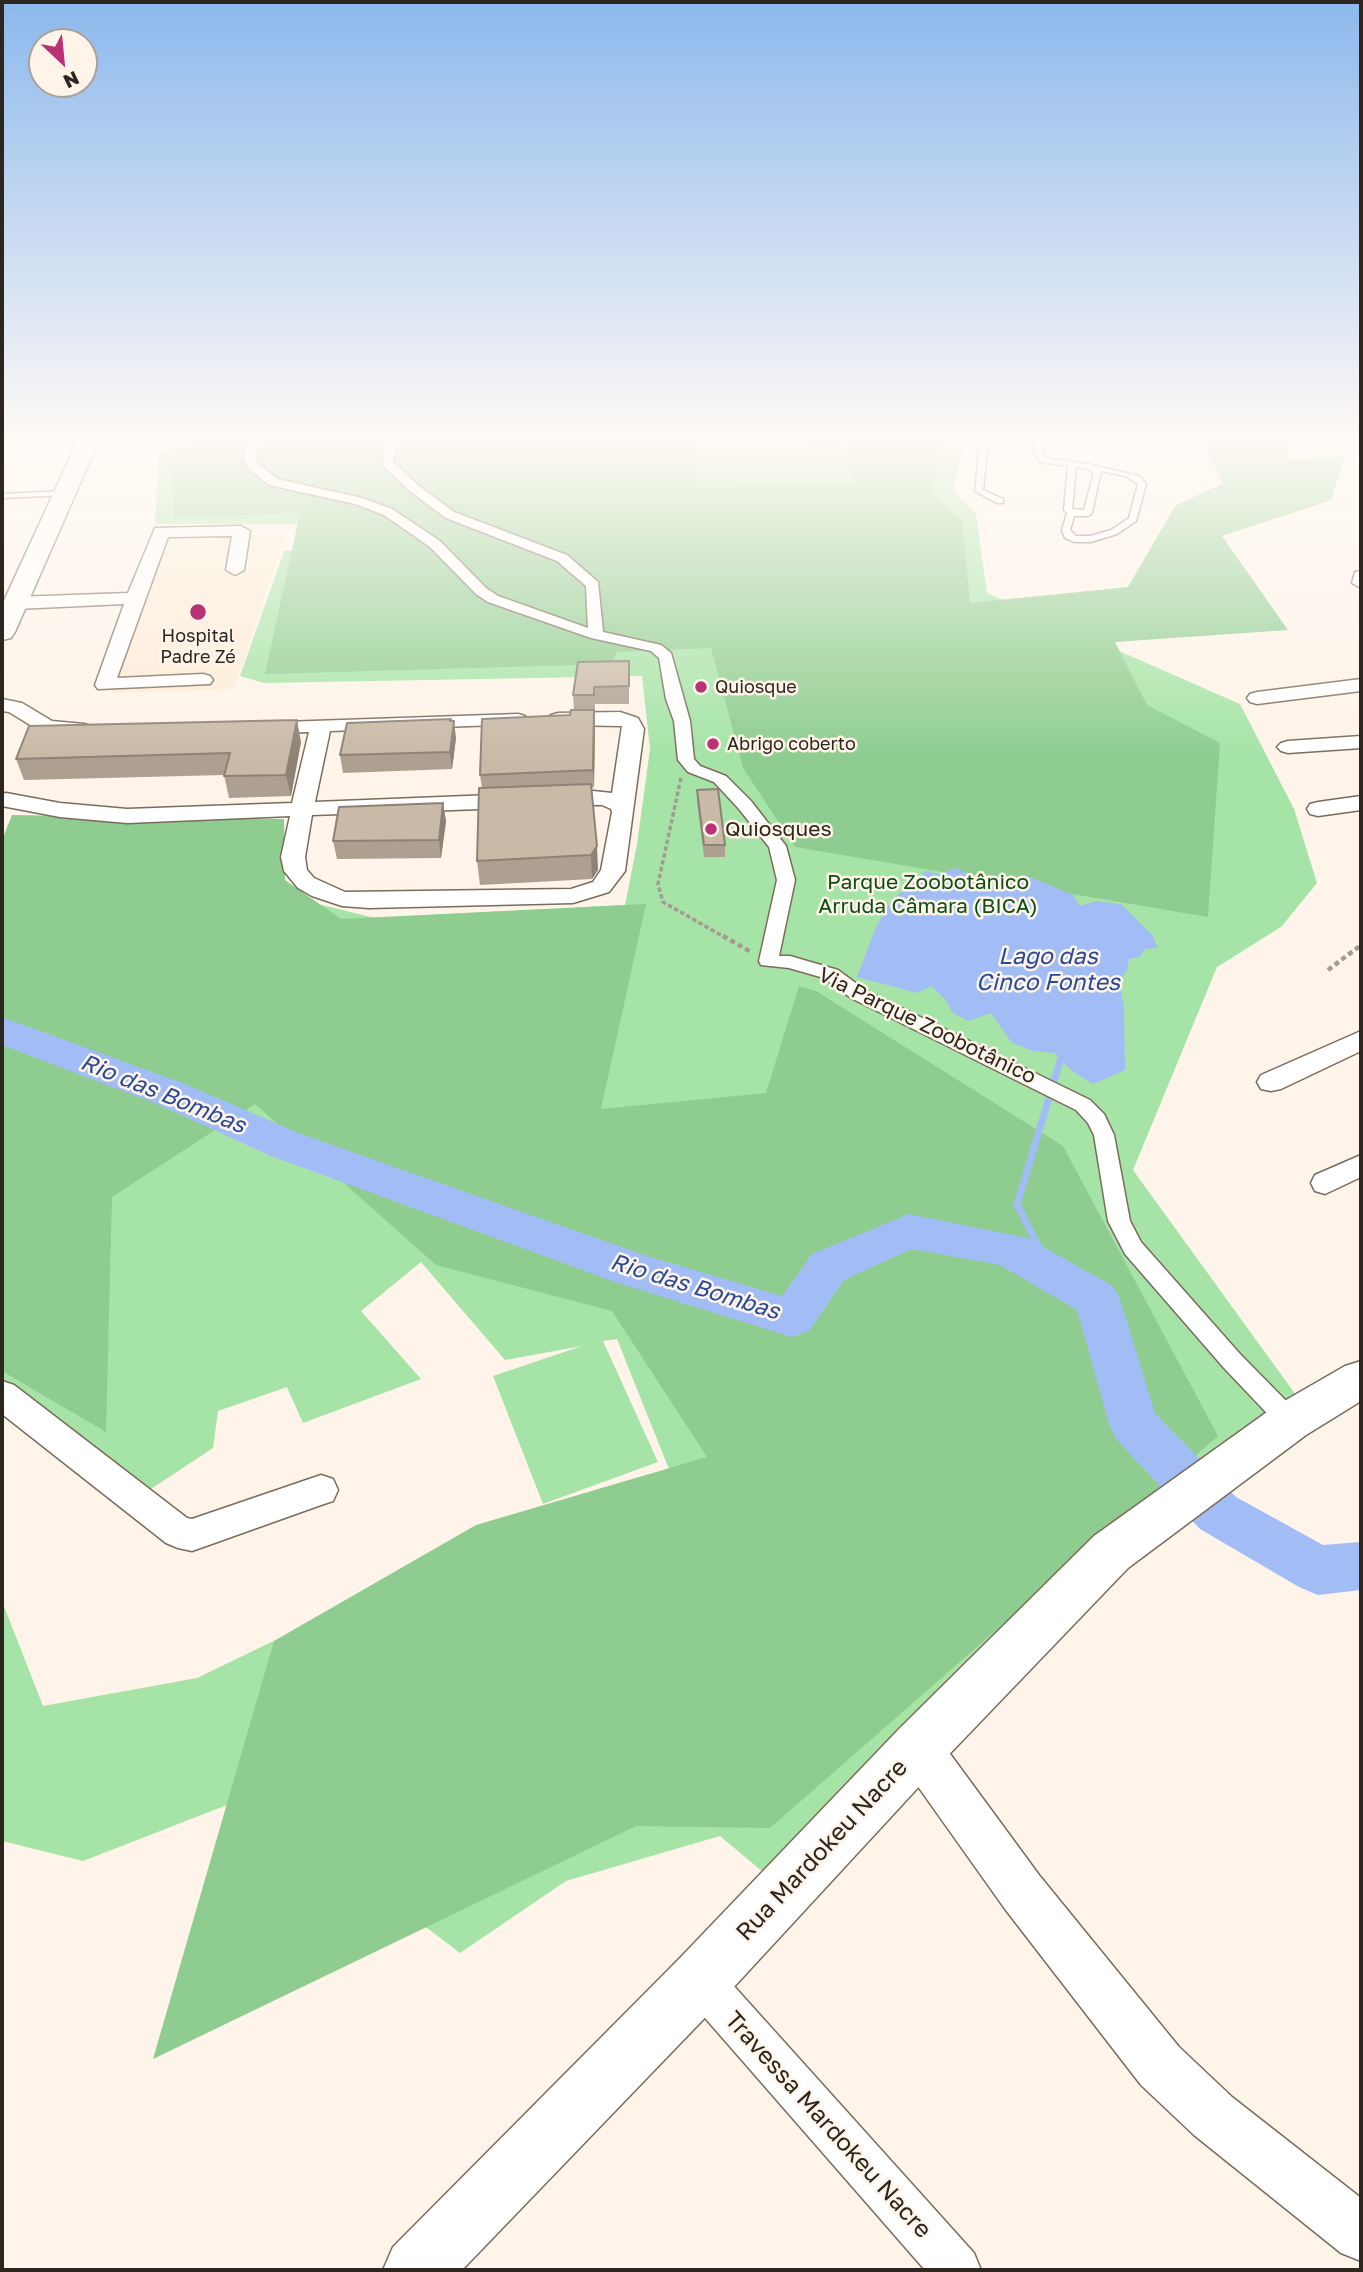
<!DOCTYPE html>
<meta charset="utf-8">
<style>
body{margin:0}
#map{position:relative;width:1363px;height:2272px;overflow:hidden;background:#fef4e9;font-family:"Golos Text",sans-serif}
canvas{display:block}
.frame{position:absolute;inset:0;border:4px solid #2c261f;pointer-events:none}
.north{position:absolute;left:28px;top:28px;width:70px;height:70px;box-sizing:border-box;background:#fef4e9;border:2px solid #aaa298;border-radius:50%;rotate:154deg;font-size:19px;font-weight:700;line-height:28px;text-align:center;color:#2c261f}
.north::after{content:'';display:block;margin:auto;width:24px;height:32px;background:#b83275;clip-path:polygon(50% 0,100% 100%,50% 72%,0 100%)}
</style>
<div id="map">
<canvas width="1363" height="2272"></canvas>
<div class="frame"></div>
<div class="north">N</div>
</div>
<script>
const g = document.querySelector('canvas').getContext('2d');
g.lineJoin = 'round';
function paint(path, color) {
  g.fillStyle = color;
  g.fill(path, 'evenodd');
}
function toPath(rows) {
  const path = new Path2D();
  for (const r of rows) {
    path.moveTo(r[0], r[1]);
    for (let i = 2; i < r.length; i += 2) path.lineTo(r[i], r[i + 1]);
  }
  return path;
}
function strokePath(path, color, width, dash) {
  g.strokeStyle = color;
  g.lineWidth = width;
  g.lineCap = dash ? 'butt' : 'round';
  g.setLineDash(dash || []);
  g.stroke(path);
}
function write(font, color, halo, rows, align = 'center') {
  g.font = font + ' "Golos Text",sans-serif';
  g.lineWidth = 5;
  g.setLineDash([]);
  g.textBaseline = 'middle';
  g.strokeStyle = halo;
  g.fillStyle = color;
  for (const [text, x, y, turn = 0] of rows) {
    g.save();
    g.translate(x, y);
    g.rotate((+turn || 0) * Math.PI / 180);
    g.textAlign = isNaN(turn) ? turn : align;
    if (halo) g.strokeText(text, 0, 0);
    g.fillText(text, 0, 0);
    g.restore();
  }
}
paint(toPath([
 [286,534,234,689,110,693,161,535]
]), '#fcebd6');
paint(toPath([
 [183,438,964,438,953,491,976,514,987,593,1240,704,1294,809,1317,883,1281,927,1217,967,1133,1170,1314,1420,1133,1525,776,1883,720,1836,566,1881,460,1953,390,1900,438,1723,83,1861,2,1841,2,1601,43,1706,197,1678,530,1517,669,1469,617,1339,603,1341,658,1462,543,1504,493,1376,582,1346,505,1360,421,1262,361,1311,421,1379,303,1423,287,1387,218,1411,213,1448,151,1489,2,1382,2,845,8,824,277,875,318,904,375,918,625,905,637,844,650,749,642,676,264,683,240,676,284,551,332,546,349,524,155,524,158,456]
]), '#a5e4a6');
paint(toPath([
 [198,438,720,438,695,440,697,487,857,486,845,438,943,438,932,495,962,520,970,603,1128,587,1175,506,1223,483,1199,438,1287,438,1289,460,1345,456,1331,500,1222,536,1288,630,1115,642,1147,705,1220,743,1208,917,795,847,743,768,711,648,617,652,612,664,265,674,300,513,174,517,172,455],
 [12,815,284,819,285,880,341,919,646,904,601,1109,766,1093,799,986,816,991,1063,1146,1218,1436,770,1828,636,1826,153,2059,274,1641,476,1525,707,1457,612,1311,436,1265,255,1104,112,1197,106,1432,2,1371,2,840]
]), '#8ecd8f');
paint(toPath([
 [956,868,992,885,1009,887,1031,877,1073,895,1080,906,1096,901,1121,904,1152,935,1158,948,1144,949,1140,957,1129,959,1127,971,1119,980,1124,1007,1125,1070,1093,1084,1072,1071,1055,1053,1034,1051,1012,1043,991,1013,968,1021,952,1012,945,999,931,986,917,993,857,977,876,927,892,900,926,871,939,874]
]), '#a2bdf5');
strokePath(toPath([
 [1051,1272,1017,1204,1063,1051]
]), '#a2bdf5', 7);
paint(toPath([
 [2,1017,185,1084,301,1134,647,1256,782,1296,812,1254,909,1214,1027,1238,1113,1286,1120,1299,1155,1413,1236,1497,1323,1545,1361,1542,1361,1590,1318,1595,1299,1587,1200,1529,1116,1439,1109,1424,1077,1310,1000,1265,912,1249,844,1280,809,1331,792,1337,615,1282,271,1156,157,1104,2,1045,2,1017]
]), '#a2bdf5');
const service = toPath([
 [983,438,991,438,988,443,983,490,1003,499,1003,503,997,503,975,491,980,443,983,438],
 [1033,438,1041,438,1043,455,1046,458,1088,464,1139,476,1146,484,1136,521,1117,534,1091,542,1074,542,1065,538,1062,530,1067,513,1064,510,1068,466,1040,462,1035,455,1033,438],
 [1076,467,1086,468,1094,473,1084,510,1072,509,1076,467],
 [1101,471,1125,476,1138,484,1129,518,1111,530,1090,536,1076,536,1070,530,1074,516,1088,516,1092,513,1101,471],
 [64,491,67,491,67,495,2,498,2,494,64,491]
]);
const pedestrian = toPath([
 [253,438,265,438,258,446,255,457,258,464,277,479,362,498,392,509,440,541,486,588,498,596,588,628,586,586,557,561,446,518,411,492,383,466,385,438,397,438,393,462,419,486,454,512,567,555,598,582,603,632,661,645,671,653,690,721,694,759,700,766,726,776,751,801,786,846,795,880,779,956,790,956,838,970,865,990,1090,1100,1104,1114,1114,1135,1130,1221,1141,1242,1240,1354,1299,1414,1302,1421,1299,1428,1290,1432,1281,1428,1224,1368,1125,1254,1108,1221,1094,1135,1088,1123,1076,1110,851,998,824,978,789,968,761,965,759,961,777,880,769,847,739,809,714,782,688,772,678,760,674,721,666,699,659,658,651,651,591,638,488,602,476,594,430,547,384,515,355,504,269,485,249,469,243,457,253,438]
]);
const minor = toPath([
 [241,526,250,531,244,570,235,575,226,570,232,536,168,537,117,678,203,674,210,676,213,680,210,684,98,689,95,685,124,604,16,609,7,603,16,597,128,593,155,528,241,526],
 [1361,571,1361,588,1352,583,1355,572,1361,571],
 [1361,679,1361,691,1257,704,1250,702,1247,698,1250,694,1257,692,1361,679],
 [2,699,22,703,52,721,84,724,91,726,94,730,91,734,84,736,40,731,9,712,2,711,2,699],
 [620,712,638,718,644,729,625,871,609,892,573,903,369,908,342,906,312,896,298,888,284,871,281,857,290,816,127,823,60,817,2,806,2,794,6,793,60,803,127,809,292,803,309,732,261,733,254,731,251,727,254,723,518,714,525,716,528,720,525,724,330,731,315,802,593,791,612,793,622,726,558,725,551,723,548,719,551,715,558,713,620,712],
 [593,805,602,805,611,809,612,812,601,870,593,882,571,889,345,892,314,878,307,870,305,857,312,815,593,805],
 [1361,736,1361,748,1288,753,1281,751,1277,747,1281,743,1288,741,1361,736],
 [1361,796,1361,810,1318,816,1310,814,1307,809,1310,804,1318,802,1361,796],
 [1361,1031,1361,1051,1281,1089,1271,1091,1261,1089,1257,1082,1261,1075,1361,1031],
 [1361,1155,1361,1177,1325,1194,1315,1191,1311,1183,1315,1175,1361,1155],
 [2,1381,14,1385,187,1518,192,1519,321,1475,333,1479,338,1490,333,1501,321,1505,192,1551,178,1548,166,1543,2,1414,2,1381],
 [700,1958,715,1965,974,2253,981,2270,925,2270,685,1995,678,1980,685,1965,700,1958]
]);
const tertiary = toPath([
 [918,1725,934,1732,1039,1875,1179,2047,1232,2097,1361,2198,1361,2261,1341,2253,1194,2135,1141,2085,1005,1909,902,1764,895,1748,902,1732,918,1725]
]);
const primary = toPath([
 [79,438,100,438,15,632,11,638,2,640,2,605,79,438],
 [1361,1361,1361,1401,1306,1435,1128,1568,937,1767,721,2001,462,2270,383,2270,393,2247,679,1959,899,1729,1094,1536,1274,1407,1345,1366,1361,1361]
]);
strokePath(service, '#7a6c5b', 3);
strokePath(pedestrian, '#7a6c5b', 3);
strokePath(minor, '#7a6c5b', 3);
strokePath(tertiary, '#7a6c5b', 3);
strokePath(primary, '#7a6c5b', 3);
strokePath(toPath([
 [681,778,658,884,663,902,726,938]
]), '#a39b91', 3.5, [4.5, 2.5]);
strokePath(toPath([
 [723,936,751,952],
 [1328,970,1361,945]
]), '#a39b91', 4.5, [5, 3.5]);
paint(service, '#fff');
paint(pedestrian, '#fff');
paint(minor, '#fff');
paint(tertiary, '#fff');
paint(primary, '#fff');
paint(toPath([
 [806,438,838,438,836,448,806,446],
 [629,661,629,704,595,704,594,787,591,788,598,870,592,879,480,885,477,861,482,788,480,775,570,715,574,710,573,695],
 [451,721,456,738,452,769,343,773,340,755],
 [301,742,291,796,229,798,224,775,24,780,16,759],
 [697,790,725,845,725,857,704,857,697,802],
 [443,803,446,821,441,858,337,859,333,841]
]), '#ada090');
paint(toPath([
 [594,710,595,727,594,787,593,770],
 [297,720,301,742,291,796,286,775],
 [454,721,456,738,452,769,450,752],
 [443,803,446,821,441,858,439,840],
 [597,846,598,870,592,879,591,855]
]), '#8d8275');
const building = toPath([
 [629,661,629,686,594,687,594,695,573,695,578,662,629,661],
 [571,710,594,710,593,770,480,775,482,719,570,715,571,710],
 [451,719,450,721,454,721,450,752,340,755,347,723,451,719],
 [297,720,286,775,224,776,230,753,16,759,29,726,297,720],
 [591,784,597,846,591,855,477,861,479,788,591,784],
 [718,789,725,845,704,845,697,790,718,789],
 [443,803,439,840,333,841,339,807,443,803]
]);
paint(building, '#c9baa7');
strokePath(building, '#8d8275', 2);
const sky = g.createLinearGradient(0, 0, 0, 757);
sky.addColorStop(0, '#8cb8ed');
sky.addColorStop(0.58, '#fffaf5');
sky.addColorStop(1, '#fffaf500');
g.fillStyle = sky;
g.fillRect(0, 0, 1363, 757);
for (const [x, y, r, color] of [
 [198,612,9,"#b83275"],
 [701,687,7,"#b83275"],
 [713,744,7,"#b83275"],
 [711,829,7,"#b83275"]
]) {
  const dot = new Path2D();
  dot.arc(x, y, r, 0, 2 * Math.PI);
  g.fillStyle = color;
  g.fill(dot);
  strokePath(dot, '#fef4e9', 2.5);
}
write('18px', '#2c261f', '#fef4e9', [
 ["Hospital",198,636,"center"],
 ["Padre Zé",198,657,"center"],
 ["Quiosque",715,687],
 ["Abrigo coberto",727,744]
], 'left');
write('21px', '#2c261f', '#fef4e9', [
 ["Quiosques",725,829]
], 'left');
write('21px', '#0b4f15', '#fef4e9', [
 ["Parque Zoobotânico",928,882],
 ["Arruda Câmara (BICA)",928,906]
]);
write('21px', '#2c261f', '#fef4e9', [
 ["Via Parque Zoobotânico",927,1026,26]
]);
write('italic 23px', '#294999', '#fef4e9', [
 ["Lago das",1048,957],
 ["Cinco Fontes",1048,983],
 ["Rio das Bombas",163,1094,22],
 ["Rio das Bombas",695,1287,17]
]);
write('24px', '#2c261f', '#fef4e9', [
 ["Rua Mardokeu Nacre",822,1850,-47],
 ["Travessa Mardokeu Nacre",828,2125,48]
]);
</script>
